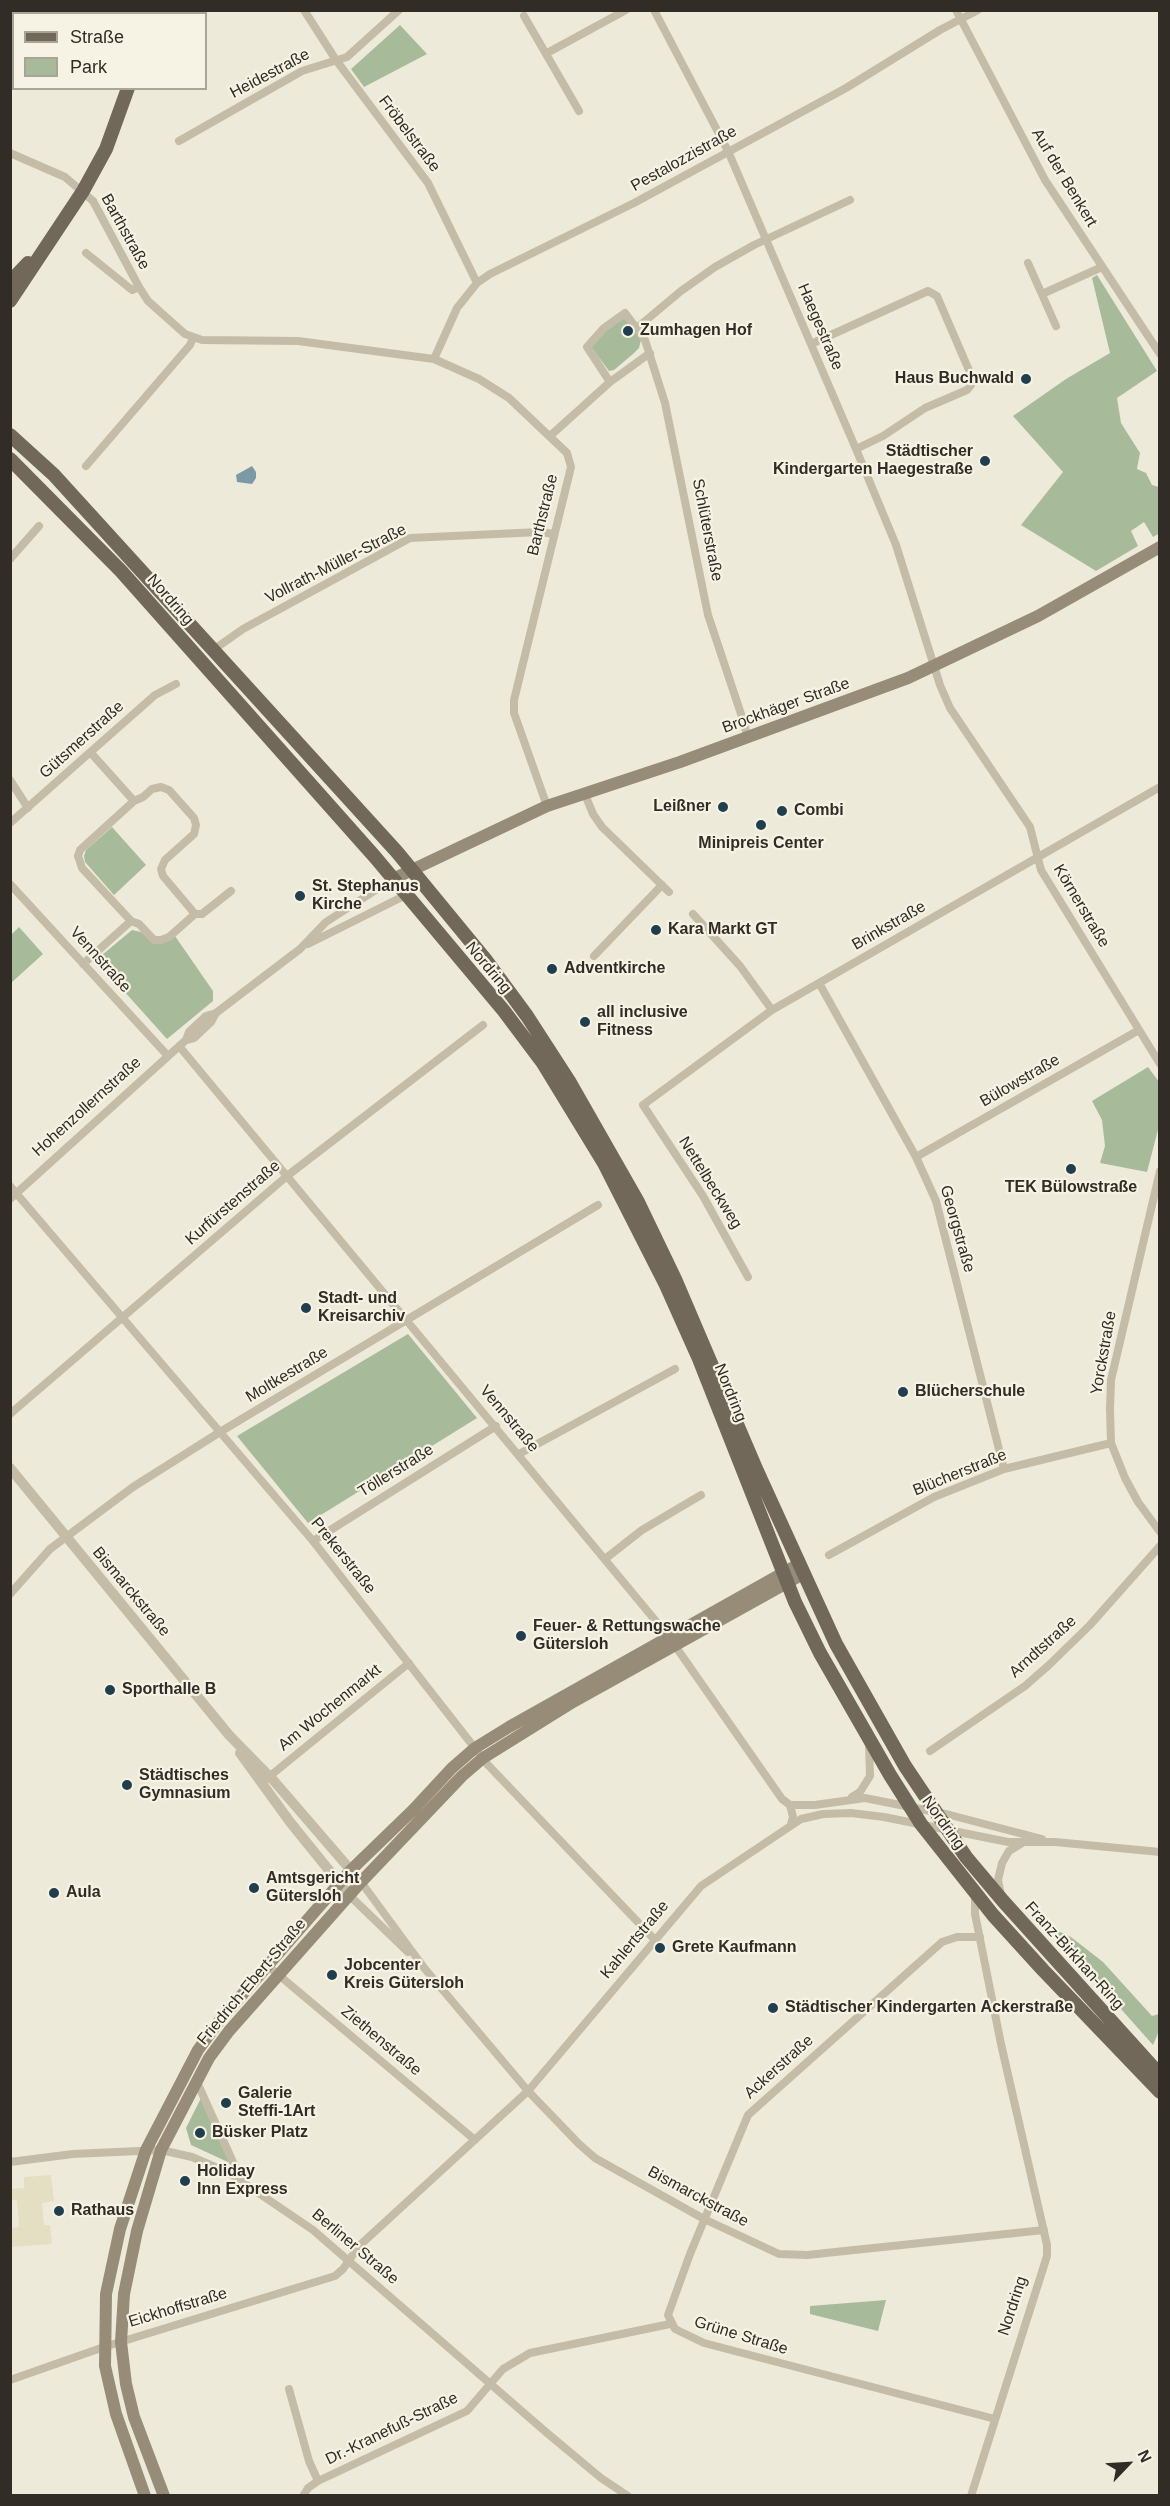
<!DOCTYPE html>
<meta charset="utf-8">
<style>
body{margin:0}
#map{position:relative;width:1170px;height:2506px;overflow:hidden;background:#eeead9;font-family:Arial,sans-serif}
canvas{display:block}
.frame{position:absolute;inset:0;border:12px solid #312d26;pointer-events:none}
.legend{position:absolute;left:12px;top:12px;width:195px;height:78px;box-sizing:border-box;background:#f6f3e4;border:2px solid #a7a498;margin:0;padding:8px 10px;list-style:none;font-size:18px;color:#312d26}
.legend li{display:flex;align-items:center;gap:12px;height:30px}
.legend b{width:30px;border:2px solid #a7a498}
.north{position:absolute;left:1098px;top:2434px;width:60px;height:60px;-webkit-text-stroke:4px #f6f3e4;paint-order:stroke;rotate:65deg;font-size:16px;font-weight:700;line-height:24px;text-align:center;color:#312d26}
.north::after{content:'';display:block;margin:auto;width:21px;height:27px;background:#312d26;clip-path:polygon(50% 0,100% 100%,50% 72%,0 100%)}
</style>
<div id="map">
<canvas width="1170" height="2506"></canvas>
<div class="frame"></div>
<ul class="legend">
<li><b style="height:8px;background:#726859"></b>Straße</li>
<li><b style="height:16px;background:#a7bb9b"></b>Park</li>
</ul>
<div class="north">N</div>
</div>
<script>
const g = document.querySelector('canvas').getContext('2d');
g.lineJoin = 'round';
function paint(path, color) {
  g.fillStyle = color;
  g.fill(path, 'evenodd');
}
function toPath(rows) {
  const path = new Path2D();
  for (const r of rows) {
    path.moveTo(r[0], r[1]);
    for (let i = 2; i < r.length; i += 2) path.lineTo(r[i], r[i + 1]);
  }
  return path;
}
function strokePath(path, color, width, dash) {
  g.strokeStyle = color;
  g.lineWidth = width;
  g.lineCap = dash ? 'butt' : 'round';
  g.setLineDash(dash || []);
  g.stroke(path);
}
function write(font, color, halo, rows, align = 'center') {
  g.font = font + ' Arial,sans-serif';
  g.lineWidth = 4.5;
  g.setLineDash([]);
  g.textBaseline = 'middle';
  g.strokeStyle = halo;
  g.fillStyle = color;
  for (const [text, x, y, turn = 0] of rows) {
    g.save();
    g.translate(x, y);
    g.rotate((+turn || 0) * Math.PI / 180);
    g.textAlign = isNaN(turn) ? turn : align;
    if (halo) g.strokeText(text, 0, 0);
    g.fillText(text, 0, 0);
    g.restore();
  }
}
paint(toPath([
 [400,25,427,54,364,87,351,69],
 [1097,275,1157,371,1117,398,1121,423,1140,453,1137,469,1146,473,1152,485,1159,487,1160,533,1153,537,1144,522,1131,531,1138,546,1096,571,1021,525,1063,472,1013,416,1066,379,1110,353,1092,278],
 [623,318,626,319,641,340,639,348,633,354,614,370,609,371,591,347,607,330],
 [112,827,146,865,114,895,85,862,84,856,86,850],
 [19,927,43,954,11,983,11,935],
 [132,930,141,932,148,938,175,936,213,991,213,1001,167,1039,96,960],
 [1148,1067,1159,1082,1160,1122,1147,1172,1100,1163,1105,1146,1102,1120,1092,1101],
 [408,1334,477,1418,308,1523,237,1436],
 [1047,1926,1071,1937,1103,1962,1152,2016,1159,2014,1159,2031,1153,2045],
 [202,2096,230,2163,191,2145,186,2128],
 [886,2300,878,2331,810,2314,810,2306]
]), '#a7bb9b');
paint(toPath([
 [51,2175,54,2201,42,2203,44,2225,50,2225,52,2244,11,2247,11,2228,19,2227,17,2200,11,2200,11,2189,24,2188,24,2177]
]), '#e4dfc2');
paint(toPath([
 [252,466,256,472,256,478,252,484,237,482,236,475]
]), '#7b99a7');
strokePath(toPath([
 [304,10,336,60,428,183,477,283],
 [654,10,728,151,856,449,896,545,940,685,950,708,1030,827,1041,870,1160,1064],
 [956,10,1045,180,1160,354],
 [524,16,579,111],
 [547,53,626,10],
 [179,141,302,71,347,57,399,10],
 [10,153,65,177,93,201,139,287,148,301,185,334,202,340,298,341,434,359,479,379,509,398,567,453,571,467,514,700,514,713,547,806],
 [86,253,132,290,139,287],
 [1028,263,1056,326],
 [1042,294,1102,267],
 [638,327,681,291,715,267,754,245,850,200],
 [811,344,928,291,937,296,968,368,973,379,971,385,967,390,925,408,883,436,856,449],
 [434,359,457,308,477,283,490,274,634,203,846,88,940,30,978,10],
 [610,382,587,347,604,328,625,313,645,340,665,403,708,615,745,726,747,738],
 [550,436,610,382,650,353],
 [86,466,190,345,193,338],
 [10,559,39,526],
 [213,650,243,629,410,538,540,532,554,534],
 [91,753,134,801,80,850,78,856,82,868,131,921,139,924,154,940,161,940,169,937,195,914,202,914,231,891],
 [10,780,28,808],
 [584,792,593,814,602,827,669,892],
 [134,801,143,797,152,789,161,787,169,790,194,818,196,825,194,834,165,860,161,869,163,876,195,914],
 [10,823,155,695,176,684],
 [10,884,168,1056],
 [693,914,740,966,772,1010],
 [308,944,406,895],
 [594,956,662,885],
 [83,964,131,921],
 [819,983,916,1157,936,1201,1004,1469],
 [186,1040,189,1032,206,1016,216,1013,250,987,300,949,326,922,393,879],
 [179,1046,669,1637,782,1799,790,1805,793,1817,791,1824],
 [916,1157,1139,1030],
 [1160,1171,1111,1380,1110,1409,1111,1443,1125,1478,1138,1502,1160,1532],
 [10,1186,313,1541,488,1765,655,1940],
 [10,1199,186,1040,194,1038,211,1022,216,1013],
 [748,1277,703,1196,643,1105,772,1010,1160,787],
 [10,1414,287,1176,483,1025],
 [519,1454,675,1369],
 [313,1541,496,1426],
 [829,1555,934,1497,1004,1469,1111,1443],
 [605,1559,642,1530,701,1495],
 [10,1594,50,1549,133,1487,220,1432,598,1205],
 [930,1751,1025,1686,1049,1665,1090,1625,1160,1546],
 [265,1780,409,1663],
 [852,1797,860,1792,870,1776,869,1743],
 [790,1805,815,1805,865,1798,950,1815,1042,1839],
 [361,1882,425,1969,528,2091,579,2144,595,2158,704,2219,779,2254,807,2255,1044,2230],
 [349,1895,408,1952],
 [1001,1895,998,1880,1002,1863,1009,1851,1022,1843],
 [980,1937,957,1937,942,1942,748,2115,690,2254,668,2315,675,2329,704,2343,995,2419],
 [268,1966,475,2140],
 [196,2080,241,2180],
 [10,2162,73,2154,161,2150,192,2157,229,2173,313,2230,547,2433,601,2478,628,2496],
 [10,2380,104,2347,335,2276,343,2269,359,2246,528,2091,701,1886,801,1819,823,1814,851,1813,884,1817,1008,1842,1055,1842,1160,1852],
 [289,2389,309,2461,318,2481],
 [303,2496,308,2488,318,2481,467,2411,503,2369,530,2353,670,2324],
 [971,2496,1047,2256,1047,2245,1001,2044,975,1914,975,1895]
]), '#c4bca7', 8);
strokePath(toPath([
 [10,1468,229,1735,274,1781,361,1882],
 [240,1753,290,1822,349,1895]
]), '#c4bca7', 10);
strokePath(toPath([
 [393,879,547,806,680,762,908,678,1038,616,1160,547],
 [145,2496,116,2414,105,2366,106,2294,120,2229,146,2150,198,2050,220,2020,351,1870,413,1810,452,1768,475,1748,509,1727,799,1564],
 [164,2496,134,2417,126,2384,121,2342,124,2294,137,2231,161,2150,209,2058,229,2031,361,1882,462,1776,483,1758,573,1702,803,1574]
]), '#978c78', 12);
strokePath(toPath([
 [150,14,151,10],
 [10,282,28,263],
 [10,301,83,191,106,149,128,88],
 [10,435,54,475,397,852,485,959,527,1016,569,1081,638,1202,675,1279,757,1471,836,1644,905,1766,966,1857,1003,1901,1160,2075],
 [10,459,121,571,375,857,504,1011,543,1063,604,1163,665,1283,699,1359,795,1602,820,1653,890,1775,921,1824,993,1915,1043,1970,1160,2092]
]), '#726859', 14);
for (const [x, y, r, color] of [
 [628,331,6,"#213e4e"],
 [1026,379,6,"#213e4e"],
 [985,461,6,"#213e4e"],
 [723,807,6,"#213e4e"],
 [782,811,6,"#213e4e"],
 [761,825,6,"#213e4e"],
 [300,896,6,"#213e4e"],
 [656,930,6,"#213e4e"],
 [552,969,6,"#213e4e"],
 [585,1022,6,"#213e4e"],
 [1071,1169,6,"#213e4e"],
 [306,1308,6,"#213e4e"],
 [903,1392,6,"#213e4e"],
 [521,1636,6,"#213e4e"],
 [110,1690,6,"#213e4e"],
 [127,1785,6,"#213e4e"],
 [254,1888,6,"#213e4e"],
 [54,1893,6,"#213e4e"],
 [660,1948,6,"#213e4e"],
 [332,1975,6,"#213e4e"],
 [773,2008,6,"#213e4e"],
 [226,2103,6,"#213e4e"],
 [200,2133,6,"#213e4e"],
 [185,2181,6,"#213e4e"],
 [59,2211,6,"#213e4e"]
]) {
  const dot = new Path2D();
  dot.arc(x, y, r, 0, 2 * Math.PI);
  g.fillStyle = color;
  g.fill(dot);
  strokePath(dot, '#f6f3e4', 2);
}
write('16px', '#312d26', '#f6f3e4', [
 ["Heidestraße",270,74,-28],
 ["Fröbelstraße",409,134,53],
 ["Pestalozzistraße",684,159,-29],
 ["Auf der Benkert",1064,178,59],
 ["Barthstraße",125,232,61],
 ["Haegestraße",820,327,67],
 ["Barthstraße",543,515,-76],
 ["Schlüterstraße",707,530,79],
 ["Vollrath-Müller-Straße",336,564,-27],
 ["Nordring",170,600,49],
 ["Brockhäger Straße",786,706,-20],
 ["Gütsmerstraße",82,740,-42],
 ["Körnerstraße",1081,906,59],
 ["Brinkstraße",889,926,-30],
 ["Vennstraße",100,960,48],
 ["Nordring",488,968,50],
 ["Bülowstraße",1020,1081,-30],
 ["Hohenzollernstraße",87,1107,-42],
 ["Nettelbeckweg",710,1183,58],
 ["Kurfürstenstraße",233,1203,-41],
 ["Georgstraße",957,1229,74],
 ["Yorckstraße",1104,1353,-80],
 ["Moltkestraße",287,1375,-31],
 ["Nordring",730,1393,68],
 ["Vennstraße",509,1419,50],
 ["Töllerstraße",396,1471,-32],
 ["Blücherstraße",960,1473,-22],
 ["Prekerstraße",343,1556,51],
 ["Bismarckstraße",131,1592,50],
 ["Arndtstraße",1043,1647,-42],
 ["Am Wochenmarkt",330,1708,-39],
 ["Nordring",943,1823,54],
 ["Kahlertstraße",635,1940,-50],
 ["Franz-Birkhan-Ring",1074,1956,48],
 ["Friedrich-Ebert-Straße",252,1982,-50],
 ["Ziethenstraße",381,2041,40],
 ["Ackerstraße",779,2067,-42],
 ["Bismarckstraße",698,2197,28],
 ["Berliner Straße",355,2247,40],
 ["Nordring",1013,2306,-72],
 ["Eickhoffstraße",178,2308,-17],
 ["Grüne Straße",741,2336,17],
 ["Dr.-Kranefuß-Straße",392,2429,-26]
]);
write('bold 16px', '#312d26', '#f6f3e4', [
 ["Zumhagen Hof",640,331],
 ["Haus Buchwald",1014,379,"right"],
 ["Städtischer",973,452,"right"],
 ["Kindergarten Haegestraße",973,470,"right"],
 ["Leißner",711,807,"right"],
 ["Combi",794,811],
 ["Minipreis Center",761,844,"center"],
 ["St. Stephanus",312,887],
 ["Kirche",312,905],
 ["Kara Markt GT",668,930],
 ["Adventkirche",564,969],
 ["all inclusive",597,1013],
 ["Fitness",597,1031],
 ["TEK Bülowstraße",1071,1188,"center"],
 ["Stadt- und",318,1299],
 ["Kreisarchiv",318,1317],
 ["Blücherschule",915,1392],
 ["Feuer- & Rettungswache",533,1627],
 ["Gütersloh",533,1645],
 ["Sporthalle B",122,1690],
 ["Städtisches",139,1776],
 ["Gymnasium",139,1794],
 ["Amtsgericht",266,1879],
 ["Gütersloh",266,1897],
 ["Aula",66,1893],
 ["Grete Kaufmann",672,1948],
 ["Jobcenter",344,1966],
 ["Kreis Gütersloh",344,1984],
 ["Städtischer Kindergarten Ackerstraße",785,2008],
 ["Galerie",238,2094],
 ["Steffi-1Art",238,2112],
 ["Büsker Platz",212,2133],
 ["Holiday",197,2172],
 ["Inn Express",197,2190],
 ["Rathaus",71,2211]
], 'left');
</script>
